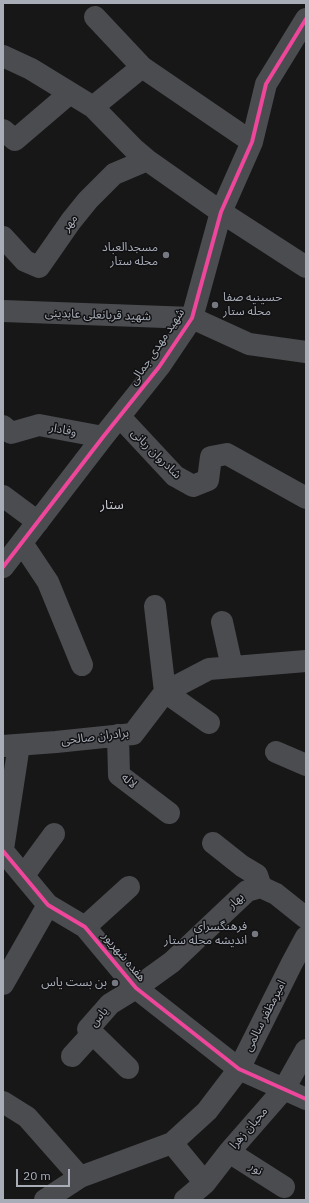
<!DOCTYPE html>
<meta charset="utf-8">
<style>
body{margin:0}
#map{position:relative;width:309px;height:1203px;overflow:hidden;background:#171717;font-family:"IBM Plex Sans",sans-serif}
canvas{display:block}
.frame{position:absolute;inset:0;border:4px solid #a8adb8;pointer-events:none}
.scale{position:absolute;left:16px;top:1169px;width:54px;height:18px;box-sizing:border-box;border:2px solid #a8adb8;border-top:0;padding-left:5px;font-size:12px;line-height:14px;white-space:nowrap;color:#a8adb8;-webkit-text-stroke:3px #111113;paint-order:stroke}
</style>
<div id="map">
<canvas width="309" height="1203"></canvas>
<div class="frame"></div>
<div class="scale">20 m</div>
</div>
<script>
const g = document.querySelector('canvas').getContext('2d');
g.lineJoin = 'round';
function toPath(rows) {
  const path = new Path2D();
  for (const r of rows) {
    path.moveTo(r[0], r[1]);
    for (let i = 2; i < r.length; i += 2) path.lineTo(r[i], r[i + 1]);
  }
  return path;
}
function strokePath(path, color, width, dash) {
  g.strokeStyle = color;
  g.lineWidth = width;
  g.lineCap = dash ? 'butt' : 'round';
  g.setLineDash(dash || []);
  g.stroke(path);
}
function write(font, color, halo, rows, align = 'center') {
  g.font = font + ' "IBM Plex Sans","Noto Sans Arabic",sans-serif';
  g.lineWidth = 3;
  g.setLineDash([]);
  g.textBaseline = 'middle';
  g.strokeStyle = halo;
  g.fillStyle = color;
  for (const [text, x, y, turn = 0] of rows) {
    g.save();
    g.translate(x, y);
    g.rotate((+turn || 0) * Math.PI / 180);
    g.textAlign = isNaN(turn) ? turn : align;
    if (halo) g.strokeText(text, 0, 0);
    g.fillText(text, 0, 0);
    g.restore();
  }
}
strokePath(toPath([
 [95,17,142,67,252,142],
 [3,56,31,69,93,107,134,149,147,160,221,212,306,267],
 [93,107,142,67],
 [3,130,15,140,70,93],
 [3,237,25,261,39,267,71,221,88,200,114,174,147,160],
 [3,311,192,318,249,344,306,352],
 [120,417,175,476,193,486,208,480,211,457,227,454,306,498],
 [3,426,11,433,39,425,103,437],
 [3,496,38,522],
 [22,543,48,582,82,665],
 [3,567,103,437,159,367,192,318,221,212,252,142,266,84,306,19],
 [155,606,165,692,209,723],
 [222,622,232,667],
 [118,735,119,775,169,813],
 [3,746,56,742,133,734,165,692,209,669,306,661],
 [276,752,306,765],
 [213,843,242,866,257,875,261,887],
 [3,849,19,745],
 [3,851,48,905,85,927,136,988,239,1069,306,1099],
 [24,875,54,834],
 [85,927,129,887],
 [3,984,48,905],
 [72,1056,92,1034],
 [128,1068,88,1029,110,1004,136,988,172,962,247,891,261,887,276,894,306,918],
 [3,1102,27,1117,80,1177],
 [172,1143,205,1183],
 [229,1152,284,1187],
 [45,1200,80,1177,172,1143,207,1111,239,1069,292,963,306,937],
 [185,1200,205,1183,229,1152,284,1089,306,1050]
]), '#4b4c50', 22);
strokePath(toPath([
 [3,567,103,437,159,367,192,318,221,212,252,142,266,84,306,19],
 [3,851,48,905,85,927,136,988,239,1069,306,1099]
]), '#ed469a', 4);
for (const [x, y, r, color] of [
 [166,255,4,"#757880"],
 [215,305,4,"#757880"],
 [255,934,4,"#757880"],
 [115,983,4,"#757880"]
]) {
  const dot = new Path2D();
  dot.arc(x, y, r, 0, 2 * Math.PI);
  g.fillStyle = color;
  g.fill(dot);
  strokePath(dot, '#111113', 1.5);
}
write('12px', '#a8adb8', '#111113', [
 ["مهر",70,223,-53],
 ["شهید قربانعلی عابدینی",98,315,2],
 ["شهید مهدی جمالی",157,347,-56],
 ["وفادار",63,430,11],
 ["شادروان ربانی",156,454,45],
 ["برادران صالحی",95,737,-7],
 ["لاله",129,781,42],
 ["بهار",236,901,-42],
 ["هفده شهریور",124,957,50],
 ["امیرمظفر سالمی",265,1016,-63],
 ["یاس",99,1017,-50],
 ["محبان زهرا",249,1128,-49],
 ["نور",256,1169,33]
]);
write('12px', '#a8adb8', '#111113', [
 ["مسجدالعباد",158,248],
 ["محله ستار",158,262],
 ["حسینیه صفا",223,298,"left"],
 ["محله ستار",223,312,"left"],
 ["فرهنگسرای",247,927],
 ["اندیشه محله ستار",247,941],
 ["بن بست یاس",107,983]
], 'right');
write('13px', '#c9ccd4', '#111113', [
 ["ستار",112,505]
]);
</script>
